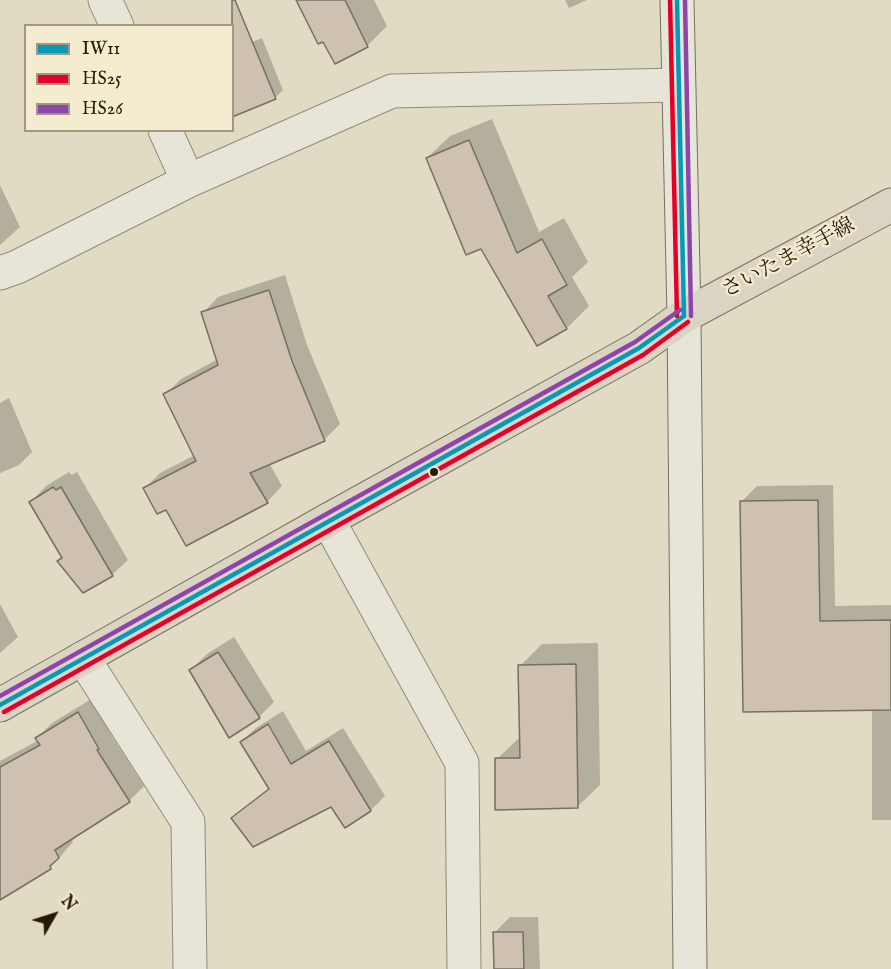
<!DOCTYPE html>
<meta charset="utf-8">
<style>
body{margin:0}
#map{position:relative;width:891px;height:969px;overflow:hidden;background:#e1dbc4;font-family:"IM FELL English",serif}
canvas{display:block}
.legend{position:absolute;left:24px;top:24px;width:210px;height:108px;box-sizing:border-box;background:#f4ecd0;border:2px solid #a2987f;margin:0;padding:8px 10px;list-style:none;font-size:18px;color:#281906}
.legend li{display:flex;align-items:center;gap:12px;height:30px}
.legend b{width:30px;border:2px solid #a2987f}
.north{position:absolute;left:24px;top:885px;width:60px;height:60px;-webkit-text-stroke:4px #f4ecd0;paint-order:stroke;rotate:51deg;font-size:16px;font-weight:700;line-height:24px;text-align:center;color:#281906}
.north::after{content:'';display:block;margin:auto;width:21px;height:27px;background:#281906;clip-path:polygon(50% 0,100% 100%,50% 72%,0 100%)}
</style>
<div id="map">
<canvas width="891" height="969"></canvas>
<ul class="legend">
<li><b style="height:8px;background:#049bba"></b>IW11</li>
<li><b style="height:8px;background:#e4002b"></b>HS25</li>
<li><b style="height:8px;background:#8e44ad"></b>HS26</li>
</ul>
<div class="north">N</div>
</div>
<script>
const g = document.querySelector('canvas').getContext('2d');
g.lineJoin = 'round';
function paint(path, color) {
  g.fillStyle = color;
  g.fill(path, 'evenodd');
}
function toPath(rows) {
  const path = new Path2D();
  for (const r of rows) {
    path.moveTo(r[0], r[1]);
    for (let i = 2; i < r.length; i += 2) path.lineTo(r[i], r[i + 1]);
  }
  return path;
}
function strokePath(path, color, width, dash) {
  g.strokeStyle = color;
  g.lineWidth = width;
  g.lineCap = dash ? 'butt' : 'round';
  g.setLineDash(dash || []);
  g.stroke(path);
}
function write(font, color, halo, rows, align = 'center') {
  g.font = font + ' "IM FELL English","Noto Serif JP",serif';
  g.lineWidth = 4.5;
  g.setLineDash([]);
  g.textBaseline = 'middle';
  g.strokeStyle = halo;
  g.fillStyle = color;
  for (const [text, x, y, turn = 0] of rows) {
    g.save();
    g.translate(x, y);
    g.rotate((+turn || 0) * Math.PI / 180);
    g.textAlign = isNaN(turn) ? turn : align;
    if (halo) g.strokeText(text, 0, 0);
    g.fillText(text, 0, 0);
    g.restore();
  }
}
paint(toPath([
 [298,0,374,0,387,26,367,46],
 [565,0,587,0,569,8],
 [262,38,283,90,275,98,232,115,232,50],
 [492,119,539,232,564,218,588,262,572,277,589,306,567,328,538,344,427,158,450,136],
 [0,185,20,227,0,245],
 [285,275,307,345,340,424,324,440,269,463,282,486,267,502,166,508,145,488,160,473,195,455,165,395,181,379,218,359,203,313,218,297],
 [9,398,32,452,19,465,0,473,0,403],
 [69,472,72,475,77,472,128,560,112,575,63,557,31,502,46,486],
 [833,485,835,606,891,605,891,820,872,820,872,709,741,502,757,486],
 [0,604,18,637,0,653],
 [234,637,274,702,259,717,191,670,207,654],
 [598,643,600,785,577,807,497,759,521,736,520,666,542,644],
 [93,698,113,733,111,735,144,786,129,801,71,838,73,842,50,868,0,891,0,761,39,740,37,738,52,723],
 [283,711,306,751,343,728,385,796,371,810,345,826,332,805,233,818,270,787,241,742,256,728],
 [510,917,538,917,540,969,495,969,494,933]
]), '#0003');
const building = toPath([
 [232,0,235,0,276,99,232,117,232,0],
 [296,0,345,0,368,47,335,64,323,42,318,44,296,0],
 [469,140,517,253,542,239,567,285,548,296,567,329,537,346,481,249,466,255,426,158,469,140],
 [269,290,292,361,325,441,250,473,268,503,186,546,166,510,157,514,143,488,196,461,163,394,218,365,201,312,269,290],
 [53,487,56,490,61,487,113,576,83,593,57,561,62,558,29,502,53,487],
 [818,500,820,621,891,620,891,710,743,712,740,501,818,500],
 [218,652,260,718,229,738,189,670,218,652],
 [576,664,578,808,495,810,495,758,520,758,518,665,576,664],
 [78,712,99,749,97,750,130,802,55,850,59,858,50,866,51,869,0,900,0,767,40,745,35,738,78,712],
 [268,724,291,764,329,741,371,811,345,828,331,807,253,847,231,818,269,789,240,742,268,724],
 [493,932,523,932,524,969,494,969,493,932]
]);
paint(building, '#cfc1b0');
strokePath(building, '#757062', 1.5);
const street = toPath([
 [105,0,117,26],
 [165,130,188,181],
 [0,273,17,267,188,181,392,91,678,85],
 [328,520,462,763,464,969],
 [83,658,188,822,190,969]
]);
const secondary = toPath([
 [677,0,684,316,690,969]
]);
const primary = toPath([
 [0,705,328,520,639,348,684,316,891,205]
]);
strokePath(street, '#908a7b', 35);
strokePath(secondary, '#757062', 35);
strokePath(primary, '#757062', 35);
strokePath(street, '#e7e4d8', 33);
strokePath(secondary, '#e7e4d8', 33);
strokePath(primary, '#dbd4c3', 33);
strokePath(toPath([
 [677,0,684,316],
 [0,705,639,348,684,316]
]), '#049bba', 4.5);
strokePath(toPath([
 [670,0,677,316],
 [4,712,643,355,688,322]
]), '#e4002b', 4.5);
strokePath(toPath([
 [685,0,691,316],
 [0,696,635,342,680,310]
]), '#8e44ad', 4.5);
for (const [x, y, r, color] of [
 [434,472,5,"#281906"]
]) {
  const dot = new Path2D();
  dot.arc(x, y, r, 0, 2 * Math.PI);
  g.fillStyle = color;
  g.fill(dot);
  strokePath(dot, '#f4ecd0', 2);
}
write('21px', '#281906', '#f4ecd0', [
 ["さいたま幸手線",789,259,-28]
]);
</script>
